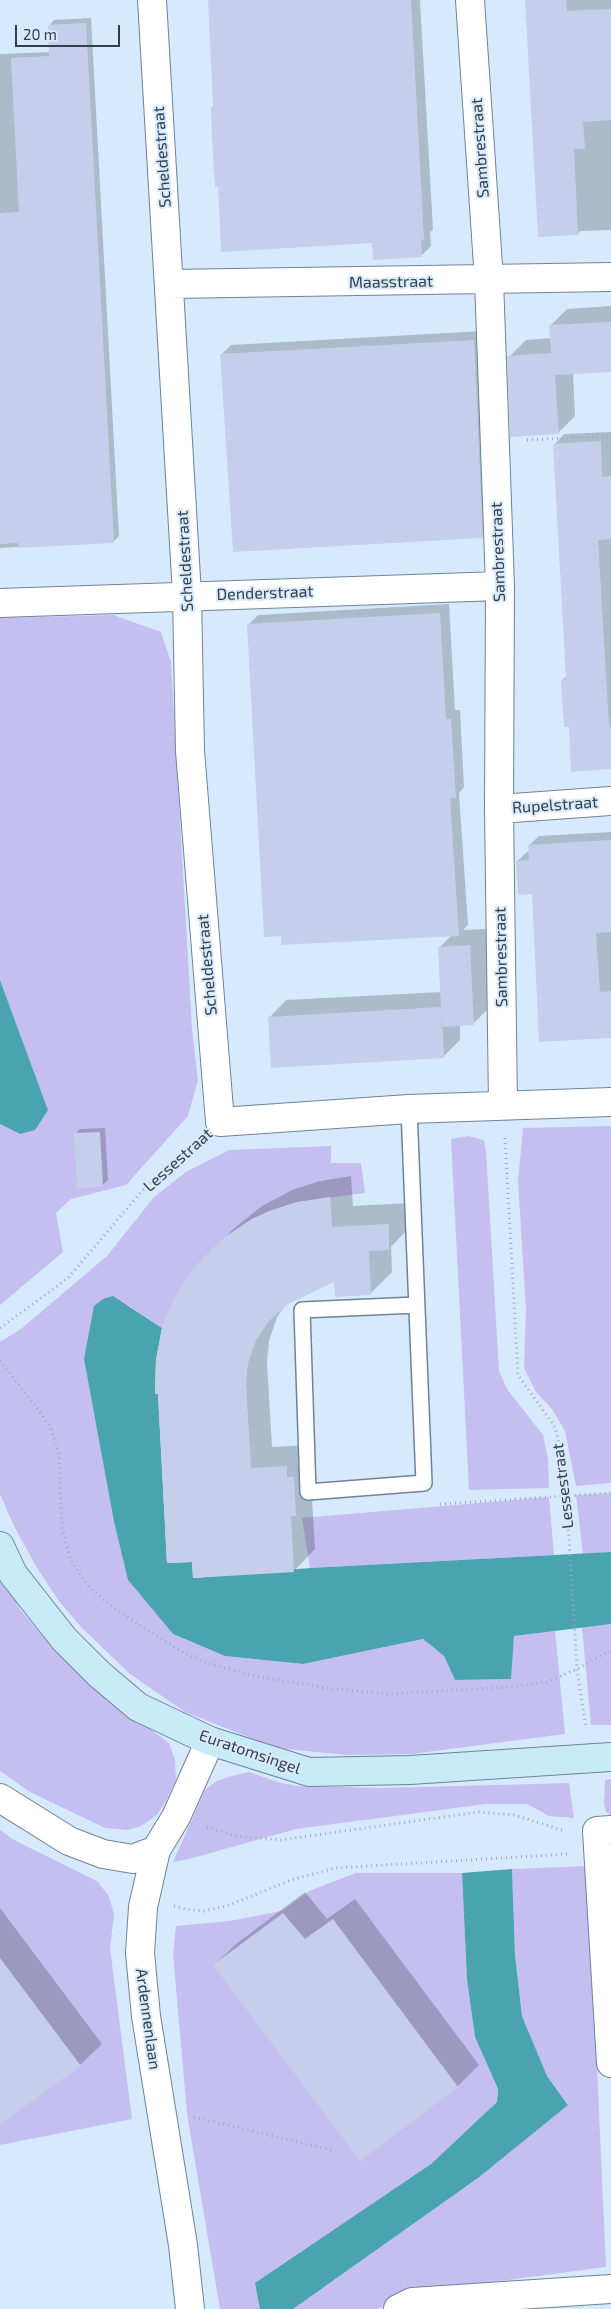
<!DOCTYPE html>
<style>
body{margin:0}
#map{position:relative;width:611px;height:2309px;overflow:hidden;background:#d7eafd;font-family:"Exo 2",sans-serif}
canvas{display:block}
.scale{position:absolute;left:15px;top:25px;width:105px;height:22px;box-sizing:border-box;border:2px solid #343e47;border-top:0;padding-left:6px;font-size:15px;line-height:18px;white-space:nowrap;color:#343e47;-webkit-text-stroke:4px #d7eafd;paint-order:stroke}
</style>
<div id="map">
<canvas width="611" height="2309"></canvas>
<div class="scale">20 m</div>
</div>
<script>
const g = document.querySelector('canvas').getContext('2d');
g.lineJoin = 'round';
function paint(path, color) {
  g.fillStyle = color;
  g.fill(path, 'evenodd');
}
function toPath(rows) {
  const path = new Path2D();
  for (const r of rows) {
    path.moveTo(r[0], r[1]);
    for (let i = 2; i < r.length; i += 2) path.lineTo(r[i], r[i + 1]);
  }
  return path;
}
function strokePath(path, color, width, dash) {
  g.strokeStyle = color;
  g.lineWidth = width;
  g.lineCap = dash ? 'butt' : 'round';
  g.setLineDash(dash || []);
  g.stroke(path);
}
function write(font, color, halo, rows, align = 'center') {
  g.font = font + ' "Exo 2",sans-serif';
  g.lineWidth = 4;
  g.setLineDash([]);
  g.textBaseline = 'middle';
  g.strokeStyle = halo;
  g.fillStyle = color;
  for (const [text, x, y, turn = 0] of rows) {
    g.save();
    g.translate(x, y);
    g.rotate((+turn || 0) * Math.PI / 180);
    g.textAlign = isNaN(turn) ? turn : align;
    if (halo) g.strokeText(text, 0, 0);
    g.fillText(text, 0, 0);
    g.restore();
  }
}
paint(toPath([
 [113,615,161,632,171,662,192,1029,198,1080,188,1116,126,1185,71,1199,56,1213,63,1252,0,1305,0,1124,20,1134,48,1110,0,980,0,618],
 [611,1126,611,1483,576,1486,565,1431,552,1409,536,1392,524,1368,526,1310,518,1181,523,1128],
 [468,1136,484,1140,486,1151,499,1371,507,1389,543,1435,548,1459,549,1488,469,1490,451,1139],
 [331,1146,331,1163,361,1163,365,1193,297,1202,252,1219,225,1237,193,1269,175,1298,162,1328,128,1305,84,1359,114,1522,128,1580,173,1634,225,1656,303,1664,423,1639,444,1656,455,1680,510,1679,514,1636,555,1630,565,1734,412,1754,347,1755,276,1748,185,1712,130,1674,82,1628,58,1600,37,1568,14,1526,0,1494,0,1342,21,1329,107,1256,154,1197,186,1172,229,1150],
 [611,1493,611,1552,583,1554,576,1495],
 [549,1497,554,1555,310,1568,302,1518],
 [0,1574,20,1609,54,1650,96,1689,169,1743,175,1760,176,1779,167,1799,157,1815,141,1826,128,1830,105,1828,30,1792,0,1771],
 [611,1624,611,1725,591,1725,582,1627],
 [249,1772,281,1783,297,1786,382,1788,569,1783,574,1818,549,1816,527,1804,486,1804,296,1829,193,1858,173,1862,205,1790,215,1782,231,1776],
 [611,1779,611,1816,606,1812,604,1804,605,1780],
 [0,1830,14,1840,97,1881,109,1896,114,1915,110,1948,132,2119,0,2145],
 [588,1866,606,2267,417,2292,377,2309,293,2309,478,2178,568,2104,547,2076,522,2016,515,1955,512,1869],
 [356,1873,462,1873,467,1980,475,2037,498,2089,497,2102,431,2164,256,2283,260,2309,220,2309,187,2114,173,1954,176,1926,230,1921,281,1911,309,1891]
]), '#c5bff1');
paint(toPath([
 [0,980,48,1110,35,1130,20,1134,0,1124],
 [113,1296,162,1328,156,1360,155,1394,158,1394,167,1563,192,1562,193,1578,310,1568,611,1552,611,1624,514,1636,511,1679,455,1680,444,1656,423,1639,303,1664,225,1656,173,1634,128,1580,114,1522,84,1359,94,1306,103,1299],
 [512,1869,515,1955,522,2016,547,2076,568,2105,478,2178,293,2309,260,2309,255,2283,431,2164,497,2102,498,2089,475,2037,467,1980,462,1873]
]), '#4aa4af');
paint(toPath([
 [209,0,420,0,433,230,430,232,431,246,422,255,374,241,214,106],
 [526,0,611,0,611,230,580,231,578,234],
 [91,18,119,536,114,541,0,548,0,54,50,52,49,26,54,20],
 [611,306,611,371,573,373,575,416,558,433,509,357,526,340,551,338,551,325,567,309],
 [483,331,491,527,482,537,222,354,231,345],
 [611,432,611,768,570,725,562,680,568,675,555,444,564,434],
 [449,604,455,710,460,710,464,787,459,793,468,925,463,930,486,929,490,1007,473,1024,460,1025,460,1040,443,1057,270,1017,286,1000,442,992,440,947,452,935,248,625,258,615],
 [611,832,611,1037,517,861,527,852,530,852,529,845,539,836],
 [105,1128,108,1180,103,1185,75,1134,80,1129],
 [351,1176,353,1206,410,1203,410,1227,391,1247,392,1272,370,1294,335,1280,287,1303,277,1317,269,1341,267,1362,272,1447,308,1445,308,1456,315,1456,317,1493,312,1498,315,1549,294,1571,194,1576,194,1270,232,1230,262,1206,292,1190,320,1181],
 [305,1892,327,1919,355,1899,479,2065,458,2086,360,2159,214,1965,236,1944],
 [0,1908,102,2044,80,2065,0,2123]
]), '#0003');
paint(toPath([
 [208,0,411,0,424,240,421,240,422,257,373,260,372,243,221,252,218,186,215,187,212,139,211,107,213,107],
 [525,0,566,0,567,11,611,9,611,120,583,122,585,149,574,149,578,235,538,237],
 [86,23,114,543,18,548,18,543,0,544,0,213,19,212,11,58,49,56,48,25],
 [611,322,611,372,555,375,559,434,510,437,507,356,551,353,549,325],
 [474,340,483,538,233,552,220,354],
 [601,441,602,477,611,476,611,539,598,540,609,726,611,726,611,769,571,772,569,727,564,727,561,680,566,679,553,444],
 [440,613,446,719,451,719,456,798,450,798,459,936,281,945,281,936,264,937,247,624],
 [611,840,611,932,596,933,600,992,611,991,611,1038,539,1042,532,894,518,895,516,861,529,860,528,845],
 [470,945,474,1025,443,1027,442,1016,444,1058,271,1068,268,1017,441,1007,438,947],
 [100,1132,103,1186,77,1188,74,1133],
 [330,1197,332,1227,389,1224,389,1250,369,1251,371,1295,335,1297,334,1282,288,1304,270,1320,256,1340,248,1363,246,1384,251,1468,287,1466,287,1477,294,1477,296,1516,291,1516,294,1572,193,1578,192,1562,167,1563,158,1394,155,1394,156,1360,162,1328,175,1298,193,1269,225,1237,252,1219,269,1211,297,1202],
 [283,1913,305,1939,333,1919,458,2087,360,2161,213,1965],
 [0,1958,81,2066,0,2124]
]), '#c5cfeb');
const lane = toPath([
 [409,1109,424,1483,308,1492,302,1310,416,1305]
]);
const street = toPath([
 [152,0,187,595,190,751,220,1122,409,1109,611,1102],
 [470,0,489,280,500,586,499,809,503,1105],
 [170,284,611,277],
 [0,603,500,586],
 [499,809,611,801],
 [0,1798,69,1841,103,1854,133,1859,156,1850],
 [611,1830,597,1831,611,2063],
 [190,2309,183,2245,146,2016,140,1953,143,1907,156,1850,176,1817,210,1741],
 [398,2309,412,2302,611,2289]
]);
const secondary = toPath([
 [0,1546,13,1574,64,1639,99,1674,138,1707,210,1741,309,1772,410,1770,611,1757]
]);
strokePath(lane, '#6e8398', 18);
strokePath(street, '#6e8398', 30);
strokePath(secondary, '#6e8398', 30);
strokePath(toPath([
 [527,440,611,436],
 [505,1138,518,1375,555,1427,562,1456,566,1489,577,1669,586,1728],
 [0,1328,68,1278,141,1192,197,1142],
 [0,1361,38,1409,51,1429,59,1453,62,1528,71,1561,88,1586,115,1609,184,1653,213,1665,260,1677,328,1688,387,1694,509,1687,547,1682,577,1669,611,1650],
 [440,1504,611,1493],
 [207,1827,235,1836,281,1840,479,1812,514,1815,565,1831],
 [174,1906,185,1909,204,1911,227,1906,291,1880,335,1868,567,1854],
 [194,2117,335,2151]
]), '#9cacbb', 3, [1, 4]);
strokePath(lane, '#fff', 15);
strokePath(street, '#fff', 28);
strokePath(secondary, '#c9eaf7', 28);
write('16px', '#343e47', '#d7eafd', [
 ["Sambrestraat",480,148,-94],
 ["Scheldestraat",162,157,-94],
 ["Maasstraat",391,282,-1],
 ["Sambrestraat",498,552,-92],
 ["Scheldestraat",185,561,-93],
 ["Denderstraat",265,593,-2],
 ["Rupelstraat",555,805,-4],
 ["Sambrestraat",501,957,-91],
 ["Scheldestraat",207,965,-95],
 ["Lessestraat",178,1160,-42],
 ["Lessestraat",563,1486,-97],
 ["Euratomsingel",250,1752,19],
 ["Ardennenlaan",148,2019,82]
]);
</script>
